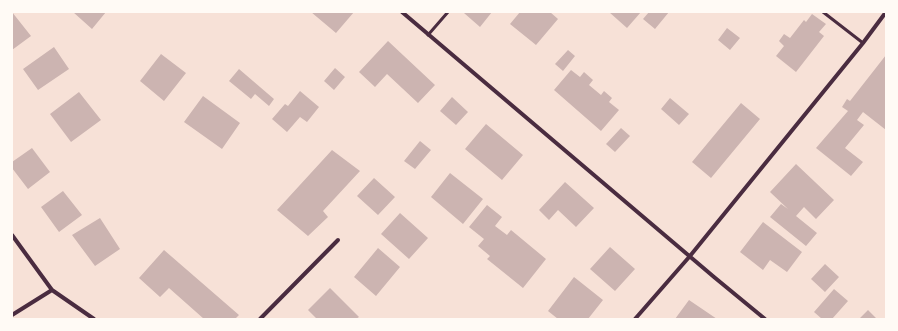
<!DOCTYPE html>
<style>
body{margin:0}
#map{position:relative;width:898px;height:331px;overflow:hidden;background:#f7e1d7;font-family:Literata,serif}
canvas{display:block}
.frame{position:absolute;inset:0;border:13px solid #fffaf5;pointer-events:none}
</style>
<div id="map">
<canvas width="898" height="331"></canvas>
<div class="frame"></div>
</div>
<script>
const g = document.querySelector('canvas').getContext('2d');
g.lineJoin = 'round';
function fill(path, color) { g.fillStyle = color; g.fill(path, 'evenodd'); }
const poly = rows => new Path2D(rows.map(r => 'M' + r).join(''));
function stroke(path, color, width, dash) { g.strokeStyle = color; g.lineWidth = width; g.lineCap = dash ? 'butt' : 'round'; g.setLineDash(dash || []); g.stroke(path); }
fill(poly([
 [12,12,31,36,12,50],
 [73,12,106,12,92,29],
 [311,12,354,12,336,33],
 [465,12,492,12,480,27,464,13],
 [520,12,550,12,558,19,536,45,510,24],
 [609,12,641,12,627,28],
 [649,12,669,12,655,29,643,19],
 [812,14,826,24,819,32,824,36,796,72,776,56,784,46,779,41,784,34,790,38,804,20,806,22],
 [727,28,740,38,730,50,718,40],
 [388,41,435,85,418,103,387,74,375,87,359,72],
 [54,47,69,69,38,90,23,69],
 [568,50,575,56,563,71,555,64],
 [161,54,186,73,164,101,140,81],
 [886,55,886,130,863,112,857,120,864,125,845,148,863,162,851,176,816,148,848,111,842,107,847,99,850,101],
 [335,68,345,77,334,90,324,81],
 [239,69,274,99,269,106,255,94,251,99,229,81],
 [571,70,580,77,584,72,593,80,589,85,601,95,604,91,612,98,609,102,619,110,601,131,554,90],
 [300,91,319,107,307,122,300,117,287,132,272,119,285,104,288,106],
 [79,92,101,120,71,142,50,114],
 [203,96,240,123,222,149,184,122],
 [452,97,468,112,456,125,440,111],
 [670,98,689,114,679,125,661,109],
 [741,103,760,119,711,178,692,162],
 [486,124,523,155,502,180,465,149],
 [621,128,630,136,615,152,606,144],
 [420,141,431,150,415,169,404,161],
 [32,148,50,172,28,189,12,168,12,162],
 [332,150,360,171,323,211,328,217,308,236,277,210],
 [796,164,834,200,816,219,804,207,796,216,817,233,806,246,770,217,781,204,788,209,770,192],
 [450,173,483,199,463,224,431,197],
 [374,178,395,197,378,215,357,196],
 [565,182,594,208,576,227,558,210,549,220,539,210],
 [63,191,82,215,59,232,41,207],
 [487,205,502,217,495,226,507,235,511,230,546,259,523,288,487,259,490,256,478,246,484,239,469,227],
 [400,213,428,238,409,259,381,234],
 [100,218,120,249,95,266,72,235],
 [763,222,802,252,787,272,770,260,763,270,740,252],
 [610,247,635,269,615,291,590,269],
 [378,248,400,267,376,296,354,277],
 [164,250,239,315,235,319,204,319,169,288,160,297,139,278],
 [825,264,839,277,825,292,811,279],
 [574,277,603,300,588,319,558,319,548,311],
 [330,288,359,317,356,319,317,319,308,310],
 [834,289,848,301,832,319,822,319,814,312],
 [689,300,717,319,675,319],
 [868,310,877,319,859,319]
]), '#ccb4b1');
stroke(poly([
 [823,12,863,43],
 [428,35,448,12]
]), '#4a2c40', 3);
stroke(poly([
 [402,12,714,277,765,319],
 [12,235,52,290,94,319],
 [12,315,52,290],
 [260,319,338,240],
 [635,319,690,256,863,43,886,12]
]), '#4a2c40', 4);
</script>
